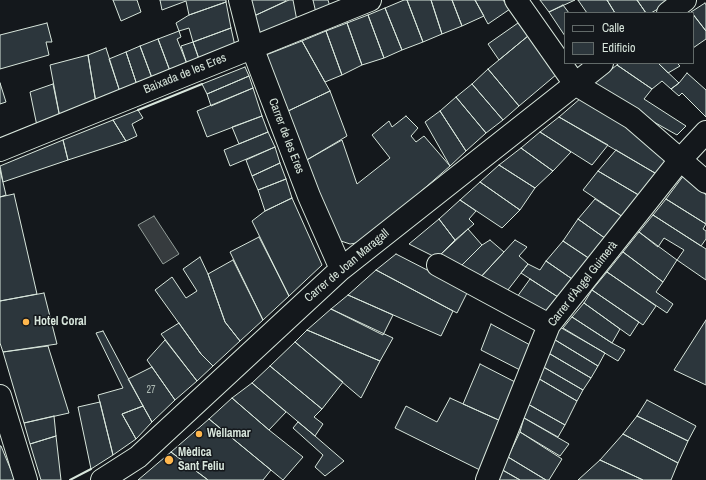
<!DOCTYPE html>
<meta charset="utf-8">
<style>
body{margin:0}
#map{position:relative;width:706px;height:480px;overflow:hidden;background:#14181c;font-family:"Archivo Narrow",sans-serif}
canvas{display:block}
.legend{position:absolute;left:564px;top:12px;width:130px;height:52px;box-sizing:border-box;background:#14181c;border:1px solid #626a69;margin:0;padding:5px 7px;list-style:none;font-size:12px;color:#d8e6dc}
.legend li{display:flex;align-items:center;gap:8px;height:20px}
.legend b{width:20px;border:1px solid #626a69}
</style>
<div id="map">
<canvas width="706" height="480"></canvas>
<ul class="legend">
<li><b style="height:5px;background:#14181c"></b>Calle</li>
<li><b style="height:11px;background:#2c363c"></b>Edificio</li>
</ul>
</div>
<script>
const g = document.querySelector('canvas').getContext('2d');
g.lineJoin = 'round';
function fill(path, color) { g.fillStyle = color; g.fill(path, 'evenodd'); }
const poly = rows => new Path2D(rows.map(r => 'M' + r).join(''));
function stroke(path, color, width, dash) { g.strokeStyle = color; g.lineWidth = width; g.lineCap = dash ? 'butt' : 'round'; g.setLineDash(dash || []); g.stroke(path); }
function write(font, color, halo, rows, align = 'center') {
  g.font = font + ' "Archivo Narrow",sans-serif'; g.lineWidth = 3; g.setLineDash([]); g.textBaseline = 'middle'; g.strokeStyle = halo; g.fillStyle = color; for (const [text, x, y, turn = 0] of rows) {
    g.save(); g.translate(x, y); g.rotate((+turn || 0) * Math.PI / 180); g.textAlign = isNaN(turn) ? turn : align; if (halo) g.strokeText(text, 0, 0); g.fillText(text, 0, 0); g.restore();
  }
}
const water = poly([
 [154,216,179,254,163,264,138,225,154,216]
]);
fill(water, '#363b3e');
stroke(water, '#939e99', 1);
const building = poly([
 [113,0,137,0,141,12,121,21,113,0],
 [160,0,226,0,226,2,189,15,186,1,162,10,160,0],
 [250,0,286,0,286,1,254,16,250,0],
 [289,0,293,0,297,21,257,37,254,16,289,0],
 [313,0,328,0,330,7,316,13,313,0],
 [404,0,407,0,423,42,402,50,385,8,404,0],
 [407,0,431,0,442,34,423,42,407,0],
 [431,0,452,0,462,26,442,34,431,0],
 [452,0,475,0,484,16,462,26,452,0],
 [475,0,503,0,510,9,488,24,475,0],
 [540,0,575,0,549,12,540,0],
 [578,0,607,0,615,13,587,13,578,0],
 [607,0,637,0,646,13,615,13,607,0],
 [637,0,667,0,668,3,651,13,646,13,637,0],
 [226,2,231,28,193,42,189,28,179,31,176,23,189,15,226,2],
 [705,3,706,5,706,31,691,12,705,3],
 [563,5,569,13,565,13,565,36,549,12,563,5],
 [385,8,402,50,384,58,368,15,385,8],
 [693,14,706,31,706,39,693,48,693,14],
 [368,15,384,58,362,65,347,23,368,15],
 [47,23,52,42,46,42,49,55,0,69,0,35,47,23],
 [347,23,362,65,342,75,326,31,347,23],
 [518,23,528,36,499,60,488,44,518,23],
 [231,28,235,46,199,59,193,42,231,28],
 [179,31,181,37,177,39,187,64,170,71,158,39,179,31],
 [326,31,342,75,325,82,302,41,326,31],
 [528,36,557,74,519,106,488,69,528,36],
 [158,39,170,71,152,78,140,46,158,39],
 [302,41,330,91,286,112,266,55,302,41],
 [193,42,199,59,187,64,181,46,193,42],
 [140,46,152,78,137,85,126,52,140,46],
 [106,48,120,92,96,103,88,55,106,48],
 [126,52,137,85,120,92,109,59,126,52],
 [88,55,96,103,60,118,50,65,88,55],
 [619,63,658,63,679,83,671,89,662,81,652,89,617,65,619,63],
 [658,63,677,63,680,66,668,73,658,63],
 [617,65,652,89,644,99,686,126,677,135,590,86,617,65],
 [245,67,249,76,207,94,202,84,245,67],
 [488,69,519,106,503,120,472,84,488,69],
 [687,73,706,90,706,117,682,93,679,96,671,89,679,83,687,73],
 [249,76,253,88,211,106,207,94,249,76],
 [0,83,6,102,0,104,0,83],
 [53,84,60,118,37,126,30,92,53,84],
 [472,84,503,120,486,133,456,97,472,84],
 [253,88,262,116,207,137,197,111,253,88],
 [330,91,347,136,305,161,286,112,330,91],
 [456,97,486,133,466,151,440,111,456,97],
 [581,98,634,129,671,162,660,176,559,117,581,98],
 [138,110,143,118,132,124,137,136,126,141,113,120,138,110],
 [440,111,466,151,450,166,425,122,440,111],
 [262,116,268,132,239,144,232,127,262,116],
 [406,116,418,128,411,136,416,142,424,136,450,166,363,242,350,244,338,240,305,161,342,140,357,184,390,158,372,135,389,121,392,127,406,116],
 [559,117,608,145,592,165,540,132,559,117],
 [113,120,126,141,68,160,63,140,113,120],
 [268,132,275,147,230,166,224,150,268,132],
 [540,132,571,152,553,171,521,148,540,132],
 [63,140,68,160,3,182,0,166,63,140],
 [275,147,280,163,252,176,246,160,275,147],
 [521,148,553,171,535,188,499,165,521,148],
 [616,150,660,176,642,197,598,171,616,150],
 [280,163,286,179,258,190,252,176,280,163],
 [499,165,535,188,520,210,480,182,499,165],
 [0,170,6,195,0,197,0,170],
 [598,171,642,197,626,219,583,190,598,171],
 [684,175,706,195,706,224,666,199,684,175],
 [286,179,292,198,265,211,258,190,286,179],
 [480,182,520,210,502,228,460,200,480,182],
 [14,194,37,294,0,301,0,197,14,194],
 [292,198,322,265,289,296,252,221,265,211,292,198],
 [595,199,626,219,609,241,578,219,595,199],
 [666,199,706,224,703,229,706,231,706,239,701,246,653,215,666,199],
 [460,200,476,211,469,219,474,224,455,240,439,219,460,200],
 [653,215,706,249,706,280,677,260,684,250,664,238,658,247,639,232,653,215],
 [439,219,455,240,437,258,409,244,439,219],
 [578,219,609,241,593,261,563,241,578,219],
 [468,229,482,245,459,268,437,258,468,229],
 [639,232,677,260,663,282,623,252,639,232],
 [259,237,289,296,263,320,230,252,259,237],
 [490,240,504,252,478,280,459,268,482,245,490,240],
 [515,240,527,247,519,256,528,264,504,295,478,280,515,240],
 [563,241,593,261,575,281,546,261,563,241],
 [623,252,663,282,656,292,673,304,667,313,607,272,623,252],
 [396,254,468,291,457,313,376,270,396,254],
 [200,257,208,274,225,322,240,341,213,366,201,354,155,290,172,277,186,298,197,291,183,269,200,257],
 [233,260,263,320,240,341,225,322,208,274,233,260],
 [546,261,575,281,561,299,521,273,528,264,540,270,546,261],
 [376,270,453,311,441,336,348,295,376,270],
 [607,272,656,306,643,325,592,290,607,272],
 [530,279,561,299,548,316,517,297,530,279],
 [592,290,639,322,630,336,584,303,592,290],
 [44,293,57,344,3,352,0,343,0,301,44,293],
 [348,295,393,315,383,335,331,309,348,295],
 [584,303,620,329,612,343,572,317,584,303],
 [331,309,393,338,380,361,307,330,331,309],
 [572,317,612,343,625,350,618,361,563,328,572,317],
 [706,320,706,385,674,370,706,320],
 [179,323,201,354,213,366,197,381,161,334,179,323],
 [491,324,532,346,522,371,481,350,491,324],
 [558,326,605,353,598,366,552,338,558,326],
 [307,330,380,361,361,398,295,342,307,330],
 [103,331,143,406,122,414,136,439,113,455,98,395,123,388,96,333,103,331],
 [552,338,598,366,591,378,545,351,552,338],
 [165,340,197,381,175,400,147,360,165,340],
 [295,342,343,382,322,409,270,366,295,342],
 [48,346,69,413,24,423,3,352,48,346],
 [545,351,591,378,583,390,540,365,545,351],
 [480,364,519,384,503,422,463,404,480,364],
 [540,365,583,390,577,401,536,377,540,365],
 [270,366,322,409,314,417,323,424,315,436,252,383,270,366],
 [152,367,175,400,152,422,128,379,152,367],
 [536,377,577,401,565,425,526,403,536,377],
 [252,383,286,412,269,430,232,398,252,383],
 [232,398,269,430,303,457,283,480,209,419,232,398],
 [450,398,503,422,484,472,395,428,406,406,437,422,450,398],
 [647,400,696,426,688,441,637,416,647,400],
 [100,402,113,455,91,469,78,407,100,402],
 [526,403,565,425,558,437,519,415,526,403],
 [143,406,152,422,136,439,122,414,143,406],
 [54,416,56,436,30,444,24,423,54,416],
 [637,416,688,441,678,463,623,434,637,416],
 [524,418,569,444,560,456,520,432,524,418],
 [209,419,271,470,263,480,208,480,171,452,209,419],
 [298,422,315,436,344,461,325,476,315,467,323,455,293,428,298,422],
 [520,432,562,459,549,480,546,480,508,457,520,432],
 [623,434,678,463,671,480,643,480,600,460,623,434],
 [56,436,61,480,41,480,30,444,56,436],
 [0,446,1,446,15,480,0,480,0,446],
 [171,452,208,480,138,480,171,452],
 [504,454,508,457,546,480,520,480,499,468,504,454],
 [600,460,643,480,578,480,600,460],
 [499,468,520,480,495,480,499,468]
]);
fill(building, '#2c363c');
stroke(building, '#d8e6dc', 1);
const street = poly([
 [240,0,252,47,309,196,341,269],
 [516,0,575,84,632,118,706,182],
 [668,13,685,0],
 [0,150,370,0],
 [438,265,549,325],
 [0,396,26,480],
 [102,480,138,457,341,269,602,63],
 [487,480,549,325,680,160,706,132]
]);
stroke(street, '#d8e6dc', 24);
stroke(street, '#14181c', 22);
stroke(poly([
 [138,110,202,84],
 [70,480,91,469]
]), '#d8e6dc', 2);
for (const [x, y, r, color] of [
 [26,322,4,"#ffb74d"],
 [199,434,4,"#ffb74d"],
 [169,460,5,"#ffb74d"]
]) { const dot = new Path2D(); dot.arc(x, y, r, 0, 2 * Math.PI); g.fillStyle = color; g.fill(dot); stroke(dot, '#14181c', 1.5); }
write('10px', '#adbab4', null, [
 ["27",151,390]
]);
write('12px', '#d8e6dc', '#14181c', [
 ["Baixada de les Eres",185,74,-22],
 ["Carrer de les Eres",286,136,69],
 ["Carrer de Joan Maragall",347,266,-40],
 ["Carrer d'Àngel Guimerà",583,284,-52]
]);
write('bold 12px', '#d8e6dc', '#14181c', [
 ["Hotel Coral",34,322],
 ["Wellamar",207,434],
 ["Mèdica",178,453],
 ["Sant Feliu",178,467]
], 'left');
</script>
